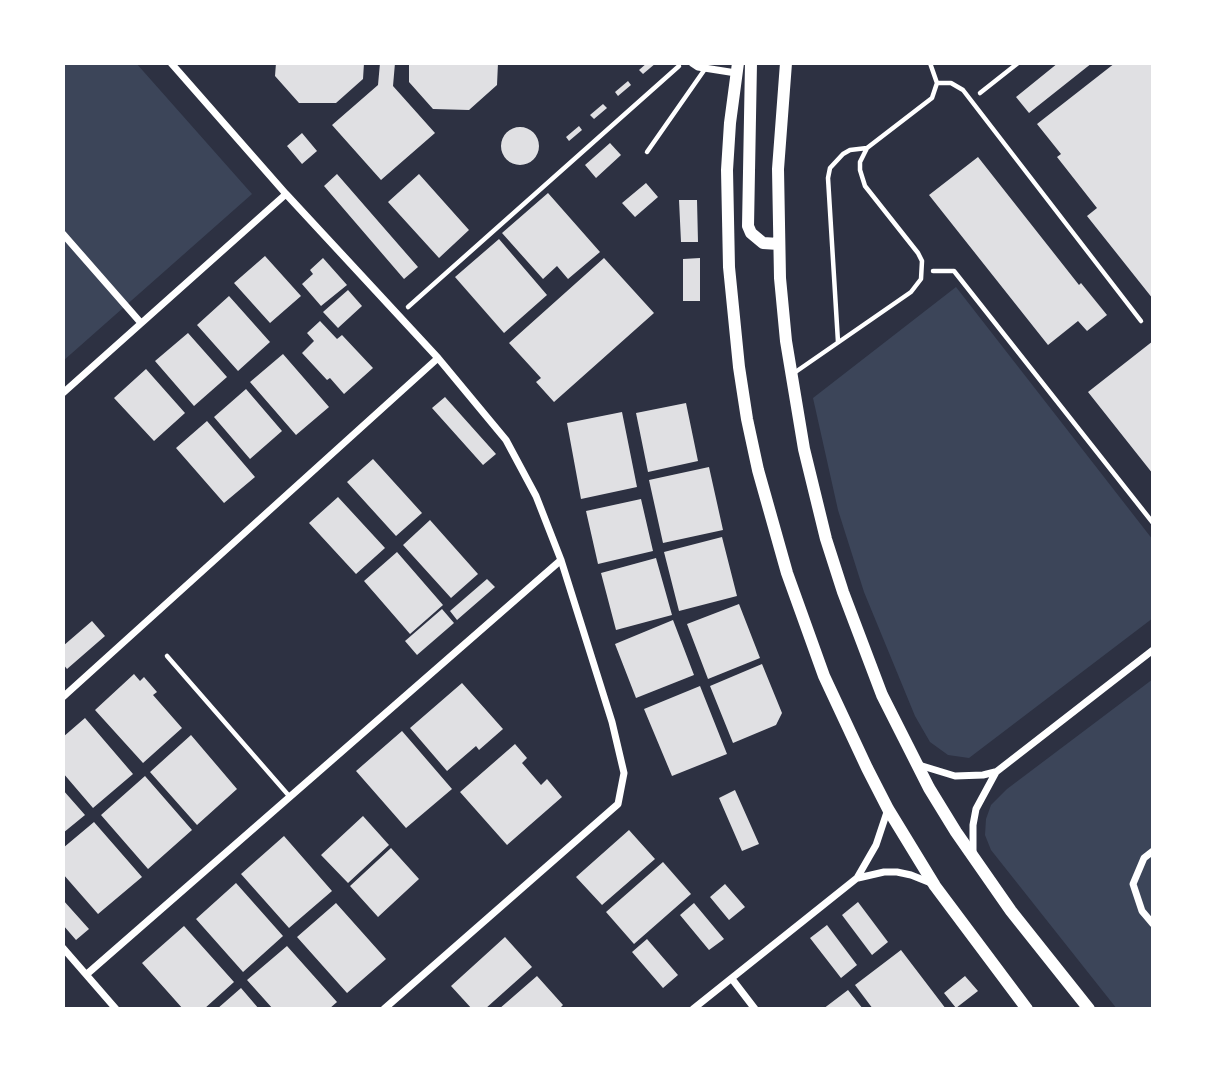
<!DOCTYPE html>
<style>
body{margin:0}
#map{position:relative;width:1216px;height:1072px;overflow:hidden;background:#2d3142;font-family:"Archivo Narrow",sans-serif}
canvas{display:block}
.frame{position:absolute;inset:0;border:65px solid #fff;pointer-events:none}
</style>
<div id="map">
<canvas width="1216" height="1072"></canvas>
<div class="frame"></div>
</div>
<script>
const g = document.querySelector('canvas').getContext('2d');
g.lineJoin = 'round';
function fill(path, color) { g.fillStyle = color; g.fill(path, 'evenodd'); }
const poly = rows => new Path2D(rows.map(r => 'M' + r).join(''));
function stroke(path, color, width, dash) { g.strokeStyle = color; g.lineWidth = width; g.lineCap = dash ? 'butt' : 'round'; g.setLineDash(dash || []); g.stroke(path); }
fill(poly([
 [63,63,136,63,252,194,63,361],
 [956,287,1153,540,1153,618,969,758,948,755,930,742,915,716,864,592,838,510,813,398],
 [1153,679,1153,1009,1117,1009,991,850,985,835,986,819,991,805,1007,789]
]), '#3c4559');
fill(poly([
 [276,63,364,63,363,79,336,103,299,103,275,76],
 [380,63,395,63,393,86,435,133,381,180,332,125,378,85],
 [409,63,498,63,497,85,469,110,433,109,409,82],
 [647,63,656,63,643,74,639,70],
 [1058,63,1092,63,1029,113,1016,97],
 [1115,63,1153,63,1153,299,1087,216,1097,208,1057,157,1061,154,1037,124],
 [628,81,631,85,618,96,615,92],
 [603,104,607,108,594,119,590,115],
 [579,126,582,130,569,141,566,137],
 '501 146a19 19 0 1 1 38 0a19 19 0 1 1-38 0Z',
 [302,133,317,151,302,164,287,146],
 [610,143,621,155,596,178,585,165],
 [978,157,1079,285,1081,283,1107,315,1087,331,1078,321,1048,345,929,195],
 [337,174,418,267,404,279,324,186],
 [419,174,469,230,439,258,388,202],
 [646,183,658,197,635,217,622,203],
 [548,193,600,252,568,279,557,266,543,279,502,233],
 [679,200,697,200,698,242,681,242],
 [499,239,547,295,504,333,455,277],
 [265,256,301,296,270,323,234,283],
 [323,258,347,285,321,306,302,284,313,274,310,270],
 [604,258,654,313,554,402,536,382,541,378,509,343],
 [700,258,700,301,683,301,683,259],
 [348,290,362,306,338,328,323,312],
 [229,296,270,342,238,371,197,325],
 [320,321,337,339,342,335,373,368,344,394,330,378,327,380,302,353,314,341,307,333],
 [188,333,227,377,194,406,155,361],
 [1153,341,1153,474,1088,392],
 [283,354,329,407,296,435,250,382],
 [146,369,185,413,154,441,114,398],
 [246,389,282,431,250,459,214,417],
 [445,397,496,454,483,465,432,408],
 [686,403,698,461,648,472,636,413],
 [622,412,637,487,581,499,567,423],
 [207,421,255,477,224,503,176,448],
 [373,459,422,513,396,536,347,482],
 [709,467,723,530,663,543,649,480],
 [338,497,385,548,356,574,309,523],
 [641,499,653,551,598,564,586,511],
 [430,520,478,574,451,598,403,545],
 [722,537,737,596,679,611,664,552],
 [397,552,443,605,410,634,364,581],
 [656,558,672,615,616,630,601,573],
 [487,579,495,587,457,620,450,611],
 [739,604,760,658,708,679,687,624],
 [442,609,454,623,417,655,405,641],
 [673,620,694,675,636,698,615,644],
 [92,621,105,636,67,669,63,664,63,646],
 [762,664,782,713,776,725,733,743,710,686],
 [134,674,140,681,144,677,157,692,153,695,182,728,143,763,95,710],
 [462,683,503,729,479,750,476,746,447,771,410,728],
 [700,686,727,754,672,776,644,709],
 [85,718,133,774,93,808,63,773,63,737],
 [402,731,452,789,406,828,356,771],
 [191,735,237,789,197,825,150,772],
 [515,744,527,758,522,763,541,785,547,779,562,797,507,845,460,792],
 [145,776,192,830,148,869,101,815],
 [63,790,85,815,63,833],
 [735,790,759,844,742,851,719,798],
 [363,816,389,845,348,883,321,855],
 [94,822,142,877,98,914,63,874,63,848],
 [629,830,655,859,602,905,576,877],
 [284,836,332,891,289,928,241,874],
 [391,848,419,879,378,917,350,886],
 [663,862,691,894,634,944,606,912],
 [236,883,283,936,243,972,196,919],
 [725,884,745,907,729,920,710,897],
 [63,900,89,929,76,940,63,925],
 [858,902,888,942,872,955,842,915],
 [336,903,386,959,347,993,297,937],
 [694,903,724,939,709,950,680,915],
 [827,925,857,965,841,978,810,938],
 [184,926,234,982,204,1009,183,1009,142,963],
 [505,937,532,967,485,1009,472,1009,451,986],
 [647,939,678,975,663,988,632,952],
 [287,946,337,1002,329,1009,273,1009,247,980],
 [901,950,946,1009,873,1009,855,985],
 [537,976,563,1005,559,1009,499,1009],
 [965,976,978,991,956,1008,944,993],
 [241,988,259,1009,217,1009],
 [848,990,863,1009,823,1009]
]), '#e0e0e3');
stroke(poly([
 [980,93,1018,63],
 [933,271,954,271,1153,523],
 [408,307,679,66]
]), '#fff', 4.5);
stroke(poly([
 [937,83,951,83,963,90,1141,321],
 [647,152,705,69],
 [838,342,828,178,830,168,843,154,850,150,867,148],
 [794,373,911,292,921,279,922,261,918,253,865,186,860,170,860,162,867,148,932,98,937,83,930,63],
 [167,656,290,797]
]), '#fff', 4.5);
stroke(poly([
 [171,63,286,194,438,358,506,440,536,496,561,560,612,722,624,773,618,804,384,1009],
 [692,63,698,67,736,73],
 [63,234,141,323],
 [63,393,286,194],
 [63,697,438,358],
 [919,765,955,776,983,775,995,772],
 [1153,851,1144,858,1133,884,1142,911,1153,924],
 [973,854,973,825,976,809,996,772,1153,650],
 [858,878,884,872,897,872,911,875,931,883],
 [63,948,116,1009],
 [87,974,561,560],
 [732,979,755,1009],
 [693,1009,857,878,876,845,888,809]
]), '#fff', 7);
stroke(poly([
 [738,63,730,123,727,170,729,267,739,367,747,419,758,470,787,573,824,676,867,768,888,809,935,886,1027,1009],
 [751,63,748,226,751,233,763,243,779,244],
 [786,63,778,169,780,278,786,341,804,449,826,539,843,592,882,695,929,788,956,832,1011,911,1089,1009]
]), '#fff', 12);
</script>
